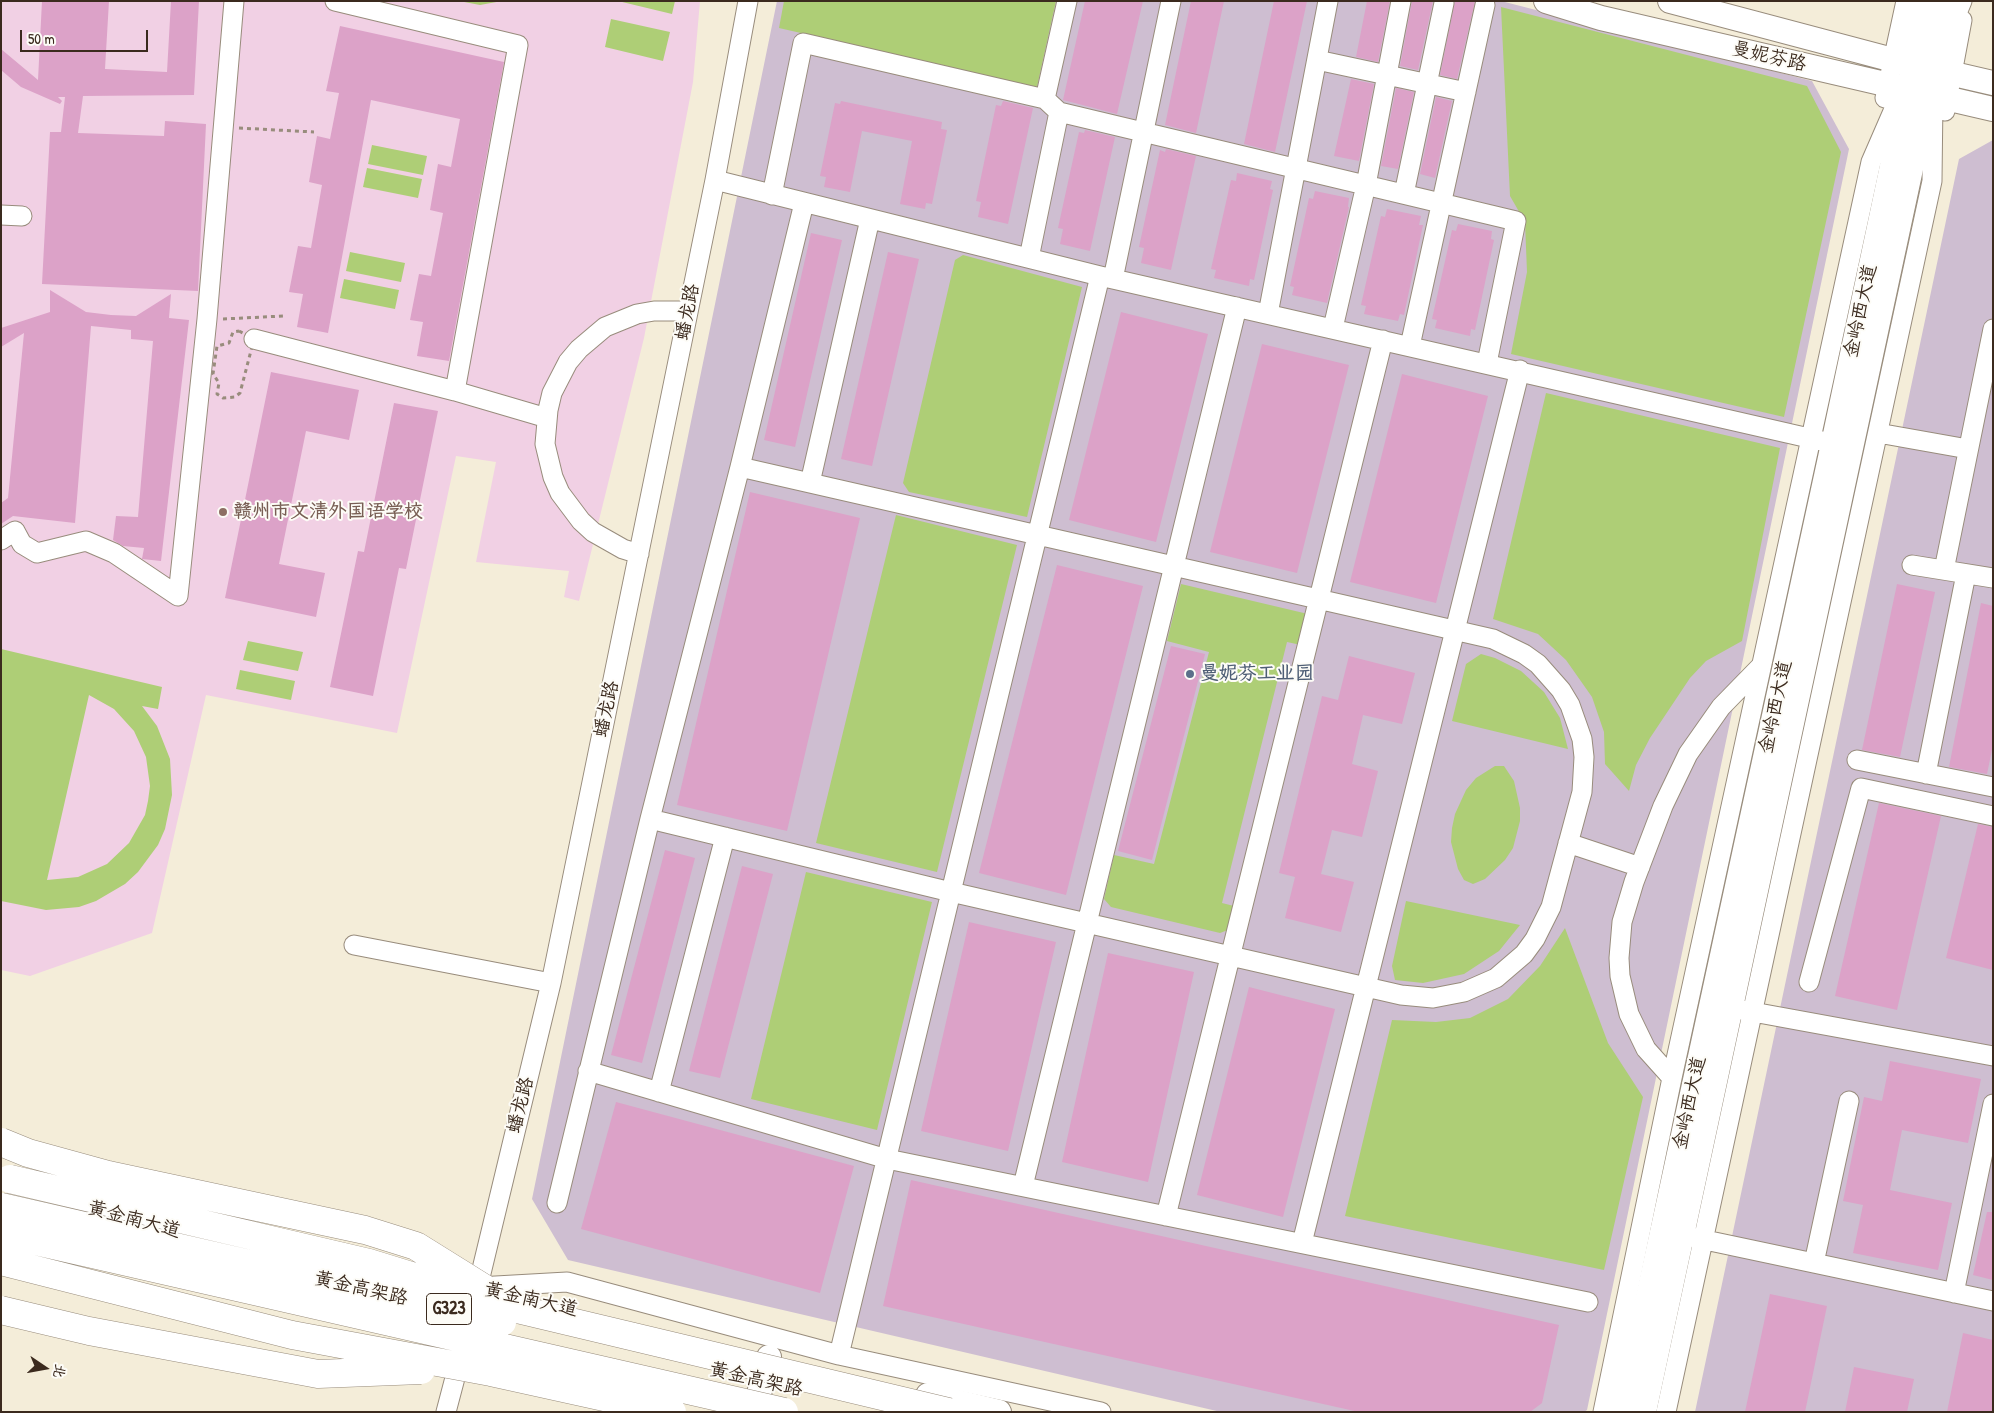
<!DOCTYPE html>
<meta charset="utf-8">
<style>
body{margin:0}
#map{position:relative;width:1994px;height:1413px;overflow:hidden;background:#f4edd9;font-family:"Patrick Hand","LXGW WenKai TC",sans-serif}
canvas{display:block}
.frame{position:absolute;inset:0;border:2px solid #3b2a1e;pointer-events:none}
.north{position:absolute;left:20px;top:1343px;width:50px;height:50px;-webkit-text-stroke:4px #fdfcf7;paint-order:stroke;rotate:102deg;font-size:14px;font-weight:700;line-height:20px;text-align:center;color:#3b2a1e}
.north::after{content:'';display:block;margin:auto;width:18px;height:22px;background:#3b2a1e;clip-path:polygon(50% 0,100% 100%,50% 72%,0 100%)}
.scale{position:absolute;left:20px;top:30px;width:128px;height:22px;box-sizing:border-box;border:2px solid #3b2a1e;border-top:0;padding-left:6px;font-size:15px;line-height:18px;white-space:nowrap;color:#3b2a1e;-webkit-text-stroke:4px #fdfcf7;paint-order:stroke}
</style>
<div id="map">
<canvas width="1994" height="1413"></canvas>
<div class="frame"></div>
<div class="north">北</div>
<div class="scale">50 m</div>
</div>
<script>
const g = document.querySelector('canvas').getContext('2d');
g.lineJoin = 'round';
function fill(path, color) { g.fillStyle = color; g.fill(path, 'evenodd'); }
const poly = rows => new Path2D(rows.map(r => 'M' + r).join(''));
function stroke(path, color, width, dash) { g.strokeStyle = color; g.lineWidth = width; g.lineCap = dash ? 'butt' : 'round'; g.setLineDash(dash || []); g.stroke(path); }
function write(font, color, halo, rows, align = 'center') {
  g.font = font + ' "Patrick Hand","LXGW WenKai TC",sans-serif'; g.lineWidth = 4; g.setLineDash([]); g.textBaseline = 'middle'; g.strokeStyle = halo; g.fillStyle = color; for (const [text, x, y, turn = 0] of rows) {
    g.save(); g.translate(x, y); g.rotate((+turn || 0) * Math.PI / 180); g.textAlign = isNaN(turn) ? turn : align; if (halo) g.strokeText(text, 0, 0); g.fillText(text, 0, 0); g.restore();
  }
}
fill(poly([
 [1,1,700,1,693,82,644,338,579,601,564,597,569,571,476,562,496,462,456,456,397,733,206,695,152,933,30,976,1,970]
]), '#f1d0e4');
fill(poly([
 [777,1,1501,1,1812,81,1849,149,1587,1410,1584,1412,1221,1412,568,1260,532,1199],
 [1993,140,1993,1412,1695,1412,1959,159]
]), '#cebed1');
fill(poly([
 [459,1,502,1,480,5],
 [618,1,675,1,672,14],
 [784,1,1056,1,1037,87,779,28],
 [1501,7,1807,86,1841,152,1784,417,1511,354,1527,272,1525,222,1510,196],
 [611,19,670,32,663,61,605,47],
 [372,145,427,156,423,175,368,164],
 [367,168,422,179,418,198,363,187],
 [350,252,405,263,401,282,346,271],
 [963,255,1082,287,1027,517,909,492,903,483,955,260],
 [344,279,399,290,395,309,340,298],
 [1546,393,1780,448,1742,641,1706,661,1690,678,1650,738,1636,765,1629,791,1605,764,1604,732,1592,697,1566,660,1538,634,1493,619],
 [896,515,1017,545,937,872,816,843],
 [1181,584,1308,614,1301,645,1287,642,1222,903,1234,906,1228,930,1220,933,1111,907,1104,899,1114,855,1154,864,1209,652,1167,641],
 [248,641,303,652,298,671,243,660],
 [1,649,162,687,158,709,142,706,157,726,170,759,172,795,165,829,158,845,138,872,125,884,96,901,79,907,46,910,1,901],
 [89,695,114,709,134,731,146,757,150,786,148,801,145,815,129,843,107,864,78,877,47,880],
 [1481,654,1495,658,1521,671,1544,692,1560,718,1568,749,1452,721,1466,664],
 [240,670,295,681,291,700,236,689],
 [1495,766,1504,766,1514,781,1520,808,1520,821,1513,848,1505,860,1485,879,1473,884,1464,880,1458,869,1451,842,1452,828,1455,814,1466,790,1476,778],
 [806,872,932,902,877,1130,751,1099],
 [1406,901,1520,925,1499,951,1464,974,1423,983,1395,980,1392,966],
 [1565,928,1608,1043,1643,1097,1604,1270,1345,1216,1392,1020,1436,1022,1470,1018,1508,999,1540,966]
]), '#aece76');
fill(poly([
 [42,1,109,1,105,69,167,72,171,1,199,1,194,95,83,96,78,133,164,136,165,121,206,124,198,291,42,284,50,132,61,132,65,97,58,97,62,101,60,104,21,87,1,70,1,49,38,80],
 [1085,1,1143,1,1117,114,1063,100],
 [1191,1,1224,1,1196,133,1165,125],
 [1274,1,1307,1,1275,152,1244,144],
 [1367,1,1390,1,1378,62,1356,57],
 [1412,1,1433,1,1418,70,1400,66],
 [1455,1,1475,1,1457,79,1440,75],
 [340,26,504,62,449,361,417,356,423,322,410,320,419,274,431,276,443,213,430,210,438,164,451,167,460,119,371,100,328,333,297,327,303,294,289,292,298,246,311,248,322,185,309,182,317,136,330,139,339,93,326,91],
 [1351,79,1374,84,1359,161,1334,156],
 [1396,88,1414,92,1398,169,1381,166],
 [1436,97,1452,101,1435,178,1420,174],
 [841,101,942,122,941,129,947,130,932,204,926,203,925,209,900,204,912,141,862,131,850,192,824,187,826,177,820,176,835,103,840,104],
 [1003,101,1033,108,1008,224,978,217,981,202,976,201,996,105,1001,106],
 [1085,130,1115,137,1090,251,1060,244,1063,229,1058,228,1079,132,1084,133],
 [1166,149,1196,156,1171,270,1141,263,1144,248,1139,247,1160,150,1165,152],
 [1237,173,1272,181,1270,189,1273,190,1254,280,1250,279,1249,286,1214,278,1216,270,1211,269,1231,180,1236,181],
 [1315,191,1349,198,1348,207,1349,207,1327,303,1292,295,1294,287,1290,286,1309,198,1313,199],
 [1387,209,1421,216,1419,225,1423,225,1404,315,1400,314,1398,321,1364,314,1366,306,1361,305,1381,216,1385,217],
 [1458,224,1492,231,1491,239,1494,240,1475,330,1471,329,1470,336,1435,328,1437,320,1432,319,1452,230,1456,231],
 [811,233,842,240,795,447,764,440],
 [888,252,919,259,872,466,841,459],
 [50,290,86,312,111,315,136,316,171,294,169,318,189,320,161,561,142,559,144,548,123,546,113,540,116,516,138,517,153,341,131,339,131,330,91,326,75,523,13,516,1,524,1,503,8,498,24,333,1,347,1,328,50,312],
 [1121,312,1208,334,1156,542,1069,520],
 [1262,344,1349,365,1297,573,1210,552],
 [271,372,359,390,349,440,306,431,279,564,325,573,316,617,225,598],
 [1402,374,1488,396,1436,603,1350,582],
 [394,403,438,411,406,569,399,568,373,696,330,687,358,551,364,552],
 [750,492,860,518,787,831,677,805],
 [1057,565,1143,586,1066,895,979,873],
 [1897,584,1935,592,1900,757,1862,750],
 [1981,603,1993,606,1993,745,1987,774,1949,767],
 [1171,646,1205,654,1152,860,1118,851],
 [1349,656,1415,673,1402,724,1363,715,1352,764,1378,771,1362,837,1332,830,1321,874,1354,882,1341,932,1285,918,1295,877,1279,873,1322,696,1338,700],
 [1879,803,1941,816,1897,1010,1835,996],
 [1978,824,1993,827,1993,970,1946,958],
 [665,850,695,858,642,1063,611,1055],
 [742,866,773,874,720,1078,689,1071],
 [969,922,1056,942,1008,1151,921,1131],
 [1108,953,1194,972,1148,1182,1062,1162],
 [1249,987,1335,1009,1283,1217,1197,1195],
 [1890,1061,1981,1079,1968,1143,1902,1130,1890,1190,1952,1203,1938,1270,1853,1253,1863,1205,1843,1201,1864,1097,1882,1101],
 [616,1102,854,1166,820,1293,581,1229],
 [911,1180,1559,1325,1542,1403,1530,1412,1359,1412,883,1306],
 [1987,1212,1993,1212,1993,1280,1973,1275],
 [1770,1294,1827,1306,1805,1412,1745,1412],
 [1963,1333,1993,1340,1993,1412,1947,1412],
 [1854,1367,1914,1379,1907,1412,1845,1412]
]), '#dca2c8');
const minor = poly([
 [335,1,518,45,455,391],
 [1947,37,1962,1],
 [1317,60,1466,92],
 [1885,98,1906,1],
 [1045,99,1067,1],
 [1945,111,1962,20],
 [715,180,1100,276,1822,441],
 [1404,194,1444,3],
 [772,195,803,43,1045,99,1059,112,1516,221,1487,363],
 [1,215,22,216],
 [1029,258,1059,112],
 [1113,279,1171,1],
 [1268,314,1328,1],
 [1333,328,1366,185,1401,1],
 [254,339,455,391,547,418],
 [1410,346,1485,5],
 [1878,433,1968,449],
 [810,483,870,219],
 [1,540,15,531,22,544,37,553,86,541,114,553,178,596,207,319,234,1],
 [639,554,623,549,593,532,581,521,560,493,553,477,545,444,548,410,552,393,568,362,579,349,605,327,637,314,654,311,688,311],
 [1912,565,1993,578],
 [1944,570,1993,329],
 [1857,760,1993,787],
 [1926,774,1966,574],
 [650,819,951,892,1401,995,1433,998,1464,992,1496,978,1524,954,1535,939,1551,907,1582,792,1584,757,1582,739,1570,705,1561,690,1538,664,1524,654,1493,639,740,467],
 [1568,843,1640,867],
 [354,945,551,983],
 [1809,982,1861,788,1993,816],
 [1742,1010,1993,1056],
 [588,1071,887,1159,1588,1302],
 [1672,1078,1646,1049,1629,1014,1620,976,1619,958,1622,922,1634,882,1663,806,1688,754,1721,707,1761,666],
 [659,1092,725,837],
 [1023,1186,1237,307],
 [557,1203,650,819,740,467,804,203],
 [1166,1216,1383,340],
 [1691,1237,1993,1301],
 [1302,1243,1520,370],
 [1814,1263,1849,1101],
 [478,1287,567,1282,839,1355,1101,1412],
 [1954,1293,1993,1104],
 [476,1294,551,983,715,180,748,1],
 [839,1355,1100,276],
 [446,1412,461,1355],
 [1603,1412,1672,1078,1871,162,1901,93],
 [1666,1412,1932,181,1933,99]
]);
const major = poly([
 [1546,1,1601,18,1993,109],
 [1670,1,1893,60,1993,83],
 [203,1237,275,1256,331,1267],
 [928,1395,999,1412],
 [754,1412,769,1357],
 [1623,1412,1833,444,1927,1],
 [1644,1412,1947,1]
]);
stroke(minor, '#988c7c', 21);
stroke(major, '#988c7c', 26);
stroke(poly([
 [239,128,314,132],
 [223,319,283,316],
 [239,331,254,339,240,393,235,397,223,398,217,394,219,383,213,374,217,346,229,343,233,332,239,331]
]), '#988c7c', 3, [4, 4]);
stroke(minor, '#fff', 19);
stroke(major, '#fff', 24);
const highwayBridge = poly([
 [1,1142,28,1153,108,1175,365,1230,416,1246,485,1289],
 [10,1179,369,1263,521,1310,949,1412],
 [1,1207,502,1322],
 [1,1233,784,1412],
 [1,1261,292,1335,491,1372,672,1412],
 [1,1310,89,1331,318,1374,421,1370]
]);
stroke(highwayBridge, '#988c7c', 29, []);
stroke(highwayBridge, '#fff', 28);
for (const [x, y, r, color] of [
 [223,512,5,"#8d6e63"],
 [1190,674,5,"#5c6f8a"]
]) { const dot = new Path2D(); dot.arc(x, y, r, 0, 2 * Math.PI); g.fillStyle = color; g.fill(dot); stroke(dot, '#fdfcf7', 2); }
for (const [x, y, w] of [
 [449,1309,45]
]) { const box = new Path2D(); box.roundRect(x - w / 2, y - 15.5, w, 31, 4); g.fillStyle = '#fdfcf7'; g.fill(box); stroke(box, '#3b2a1e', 1); }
write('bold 18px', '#3b2a1e', null, [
 ["G323",449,1309]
]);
write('19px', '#3b2a1e', '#fdfcf7', [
 ["曼妮芬路",1769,57,13],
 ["金岭西大道",1861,311,-78],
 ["蟠龙路",688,312,-79],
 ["金岭西大道",1776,707,-78],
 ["蟠龙路",607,709,-78],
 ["金岭西大道",1690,1103,-78],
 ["蟠龙路",521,1105,-76],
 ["黄金南大道",134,1220,15],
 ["黄金高架路",361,1289,13],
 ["黄金南大道",531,1300,13],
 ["黄金高架路",756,1380,13]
]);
write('bold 19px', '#785e54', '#fdfcf7', [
 ["赣州市文清外国语学校",233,512]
], 'left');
write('bold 19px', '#4e5e75', '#fdfcf7', [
 ["曼妮芬工业园",1200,674]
], 'left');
</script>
